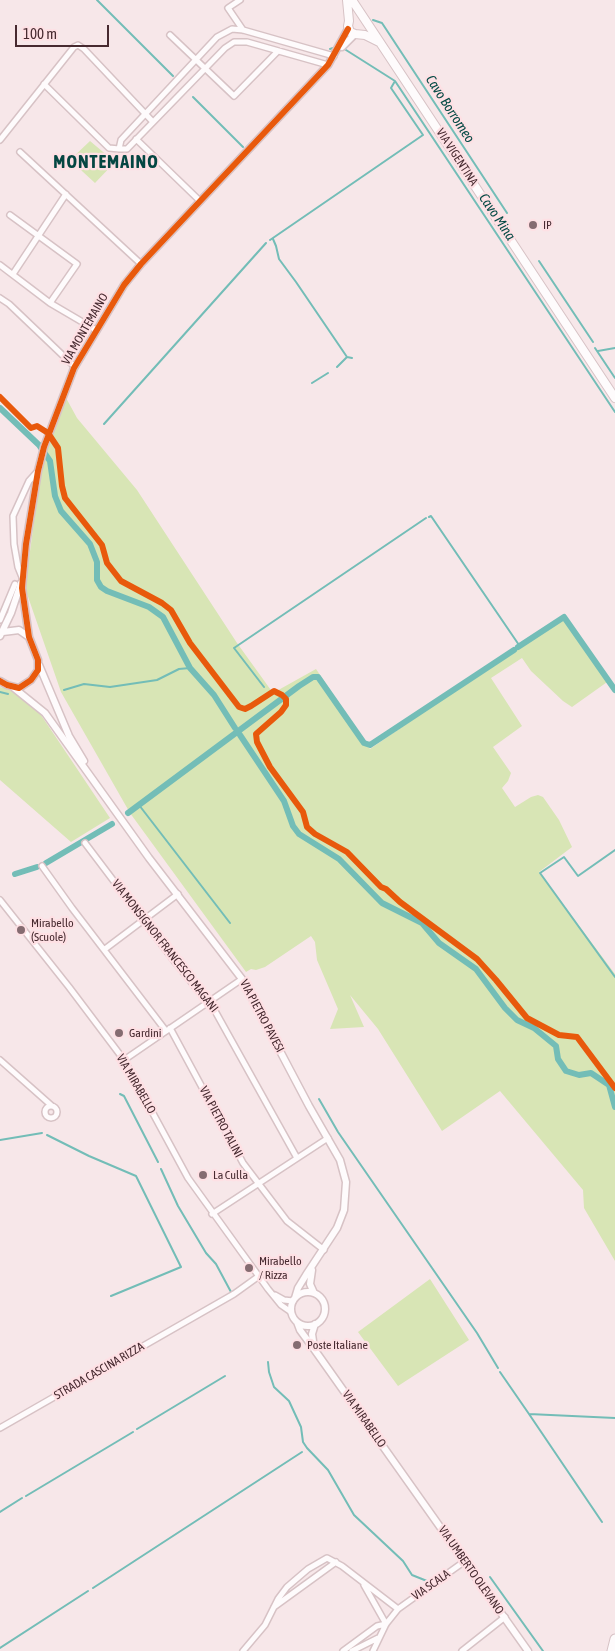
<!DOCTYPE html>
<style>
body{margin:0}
#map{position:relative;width:615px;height:1651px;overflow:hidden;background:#f7e7e9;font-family:"Asap Condensed",sans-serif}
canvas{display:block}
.scale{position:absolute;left:15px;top:25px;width:94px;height:22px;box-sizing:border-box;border:2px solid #472a30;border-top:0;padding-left:6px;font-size:15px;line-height:18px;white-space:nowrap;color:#472a30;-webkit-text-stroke:4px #fee0e4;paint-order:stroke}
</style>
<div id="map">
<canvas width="615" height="1651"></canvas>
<div class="scale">100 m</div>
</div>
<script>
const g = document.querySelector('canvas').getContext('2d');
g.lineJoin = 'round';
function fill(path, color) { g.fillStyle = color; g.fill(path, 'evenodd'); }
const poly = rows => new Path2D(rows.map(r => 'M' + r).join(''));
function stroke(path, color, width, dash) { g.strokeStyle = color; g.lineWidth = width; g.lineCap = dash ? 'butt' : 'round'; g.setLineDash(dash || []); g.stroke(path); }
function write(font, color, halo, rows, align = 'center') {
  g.font = font + ' "Asap Condensed",sans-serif'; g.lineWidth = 4.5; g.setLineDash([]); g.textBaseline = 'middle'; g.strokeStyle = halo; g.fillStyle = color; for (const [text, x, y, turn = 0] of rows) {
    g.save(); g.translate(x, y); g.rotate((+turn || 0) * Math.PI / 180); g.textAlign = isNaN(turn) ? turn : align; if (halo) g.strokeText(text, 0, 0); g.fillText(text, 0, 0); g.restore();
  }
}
fill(poly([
 [90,141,115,162,95,183,70,160],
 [65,396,77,418,137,490,237,643,273,693,316,669,370,749,565,615,610,680,572,707,563,701,531,671,522,658,491,678,522,726,493,747,511,773,508,781,502,788,515,807,531,797,538,795,543,797,559,820,572,847,539,872,615,974,615,1261,584,1208,583,1190,500,1091,442,1131,378,1029,350,995,364,1027,330,1029,338,1009,317,960,315,942,311,936,265,967,256,970,251,969,246,972,130,813,61,692,25,588,41,470,51,432],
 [0,687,10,690,37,709,110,818,71,842,0,780],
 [430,1279,469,1340,398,1386,358,1332]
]), '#d8e5b5');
stroke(poly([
 [97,0,173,76],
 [373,20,382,23,507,213],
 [330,49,333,48],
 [346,50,395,81,615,412],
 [193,97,243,147],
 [273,239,276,246,279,259,296,282,347,357,337,367],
 [270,240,423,135,391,88,395,81],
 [539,261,593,342],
 [595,348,615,378],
 [598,351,615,348],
 [347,357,352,358],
 [312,383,328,373],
 [104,424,266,243],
 [429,517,431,516,519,645],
 [264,687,234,648,426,518],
 [64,690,84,684,110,687,157,680,179,669,190,668],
 [0,692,8,694],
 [139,805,230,923],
 [615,850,578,876,564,857,540,873,615,977],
 [120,1094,124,1096,158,1162],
 [319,1099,338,1132,477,1333,498,1368],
 [47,1135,89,1156,136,1176,181,1267,111,1296],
 [0,1140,42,1133],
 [161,1169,178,1206,206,1253,216,1264,231,1292],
 [268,1362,269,1372,274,1387,289,1401,301,1427,303,1442,307,1448,328,1470,354,1515,403,1561,412,1575,427,1581],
 [500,1372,529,1414,615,1418],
 [529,1414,602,1522],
 [137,1429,225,1376],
 [26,1496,133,1432],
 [0,1512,22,1498],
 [490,1577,543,1651],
 [93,1588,302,1452],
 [0,1648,88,1591]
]), '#73bdb7', 2);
stroke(poly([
 [0,408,39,445,50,461,55,496,61,511,90,544,97,562,97,580,101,587,107,591,149,607,163,617,190,668,214,695,235,728],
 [518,647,564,617,615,690],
 [240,735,284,801,293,826,299,834,339,859,382,903,422,923,439,943,476,969,505,1008,517,1020,534,1028,556,1046,558,1059,566,1071,579,1075,591,1073,609,1085,615,1107],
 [128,813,299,686,313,677,318,677,364,743,370,745,514,650],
 [46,863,112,824],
 [15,874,37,867]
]), '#73bdb7', 6);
const minor = poly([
 [240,0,228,8,243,30],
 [170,35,234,96,278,51],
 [44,84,109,148,119,149,127,149,225,48,234,42,247,42,328,65],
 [136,139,200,201],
 [0,140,74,47,78,45,84,49,153,122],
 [119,149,121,140,217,37,232,29,243,30,334,56],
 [20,152,141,264],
 [10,215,77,264,50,303],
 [0,265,50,303,96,330],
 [13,274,66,194],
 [0,298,9,304,75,367],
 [22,577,18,567,14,544,13,516,29,481,38,471],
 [0,620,15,584],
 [85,843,175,962,205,999,210,1002,297,1158],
 [42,866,72,908,166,1031],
 [0,900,69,987,124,1060,188,1178,268,1289,281,1305,291,1312],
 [105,949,178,894],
 [170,1028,243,1163,287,1221,324,1250],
 [0,1060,52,1106],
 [124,1060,242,979],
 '45 1112a6 6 0 1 1 12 0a6 6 0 1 1-12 0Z',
 [212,1214,328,1138],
 [275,1295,284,1300,293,1301],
 [0,1428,234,1294,259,1276],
 [364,1585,386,1624],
 [274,1607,336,1562],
 [243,1651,265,1625,278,1599,287,1587,308,1569,327,1558,342,1566,398,1609],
 [343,1651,377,1626,386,1624],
 [352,1651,378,1638],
 [373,1651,386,1624,398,1609,465,1561],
 [462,1651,505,1617]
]);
const tertiary = poly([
 [342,47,355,34],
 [3,632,19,630,29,637],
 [0,636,11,613,21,583],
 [39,665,69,736,84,761],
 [0,681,7,685,19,688,31,680,38,670,38,660,29,637,22,588,26,544,38,471,44,447,74,368,124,285,141,264,328,65,348,29],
 [14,688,45,713,149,858,242,979,309,1106,340,1160,346,1182,344,1210,337,1228,306,1275,298,1288,295,1298],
 [312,1270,310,1284,314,1293],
 '291 1309a17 17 0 1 1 34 0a17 17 0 1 1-34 0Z',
 [297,1322,300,1330,314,1349,528,1651],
 [314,1348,312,1334,315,1324]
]);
const primary = poly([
 [347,0,349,21,348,26,350,32,355,34,365,35,379,42],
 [352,0,615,398]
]);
const trunk = poly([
 [612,1651,615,1639]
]);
stroke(minor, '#d7c2c5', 8);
stroke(tertiary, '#d7c2c5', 9);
stroke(primary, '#d7c2c5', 10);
stroke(trunk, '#d7c2c5', 11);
stroke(minor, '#fefbfc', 5);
stroke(tertiary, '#fefbfc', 6);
stroke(primary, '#fefbfc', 8);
stroke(trunk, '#fefbfc', 9);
stroke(poly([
 [0,397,31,428,37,426,48,433,58,448,62,486,65,498,102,545,107,563,121,581,162,603,171,610,190,643,239,707,245,709,251,706,274,691,282,695,286,699,286,705,281,712,256,734,257,742,270,767,303,812,307,827,315,834,347,852,381,887,386,889,400,902,477,959,496,980,527,1018,559,1035,577,1037,615,1088],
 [0,681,7,685,19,688,31,680,38,670,38,660,29,637,22,588,26,544,38,471,44,447,74,368,124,285,141,264,328,65,348,29]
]), '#e8590c', 6);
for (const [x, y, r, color] of [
 [533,225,5,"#856c71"],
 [21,930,5,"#856c71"],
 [119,1033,5,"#856c71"],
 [203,1175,5,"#856c71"],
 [249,1268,5,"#856c71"],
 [297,1345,5,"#856c71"]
]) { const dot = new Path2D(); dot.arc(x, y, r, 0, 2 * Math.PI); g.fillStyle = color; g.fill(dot); stroke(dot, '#fee0e4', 2); }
write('12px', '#472a30', '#fee0e4', [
 ["VIA VIGENTINA",457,157,57],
 ["VIA MONTEMAINO",85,329,-60],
 ["VIA MONSIGNOR FRANCESCO MAGANI",165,946,52],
 ["VIA PIETRO PAVESI",262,1016,62],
 ["VIA MIRABELLO",136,1084,60],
 ["VIA PIETRO TALINI",221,1122,62],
 ["STRADA CASCINA RIZZA",99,1371,-30],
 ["VIA MIRABELLO",364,1419,55],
 ["VIA UMBERTO OLEVANO",471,1570,55],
 ["VIA SCALA",431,1585,-35]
]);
write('12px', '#472a30', '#fee0e4', [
 ["IP",543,225],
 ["Mirabello",31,923],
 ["(Scuole)",31,937],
 ["Gardini",129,1033],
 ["La Culla",213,1175],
 ["Mirabello",259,1261],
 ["/ Rizza",259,1275],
 ["Poste Italiane",307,1345]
], 'left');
write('italic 14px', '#054a45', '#fee0e4', [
 ["Cavo Borromeo",450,109,57],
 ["Cavo Mina",497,217,56]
]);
g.letterSpacing = '1px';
write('bold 18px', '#054642', '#fee0e4', [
 ["MONTEMAINO",106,162]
]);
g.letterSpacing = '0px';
</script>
